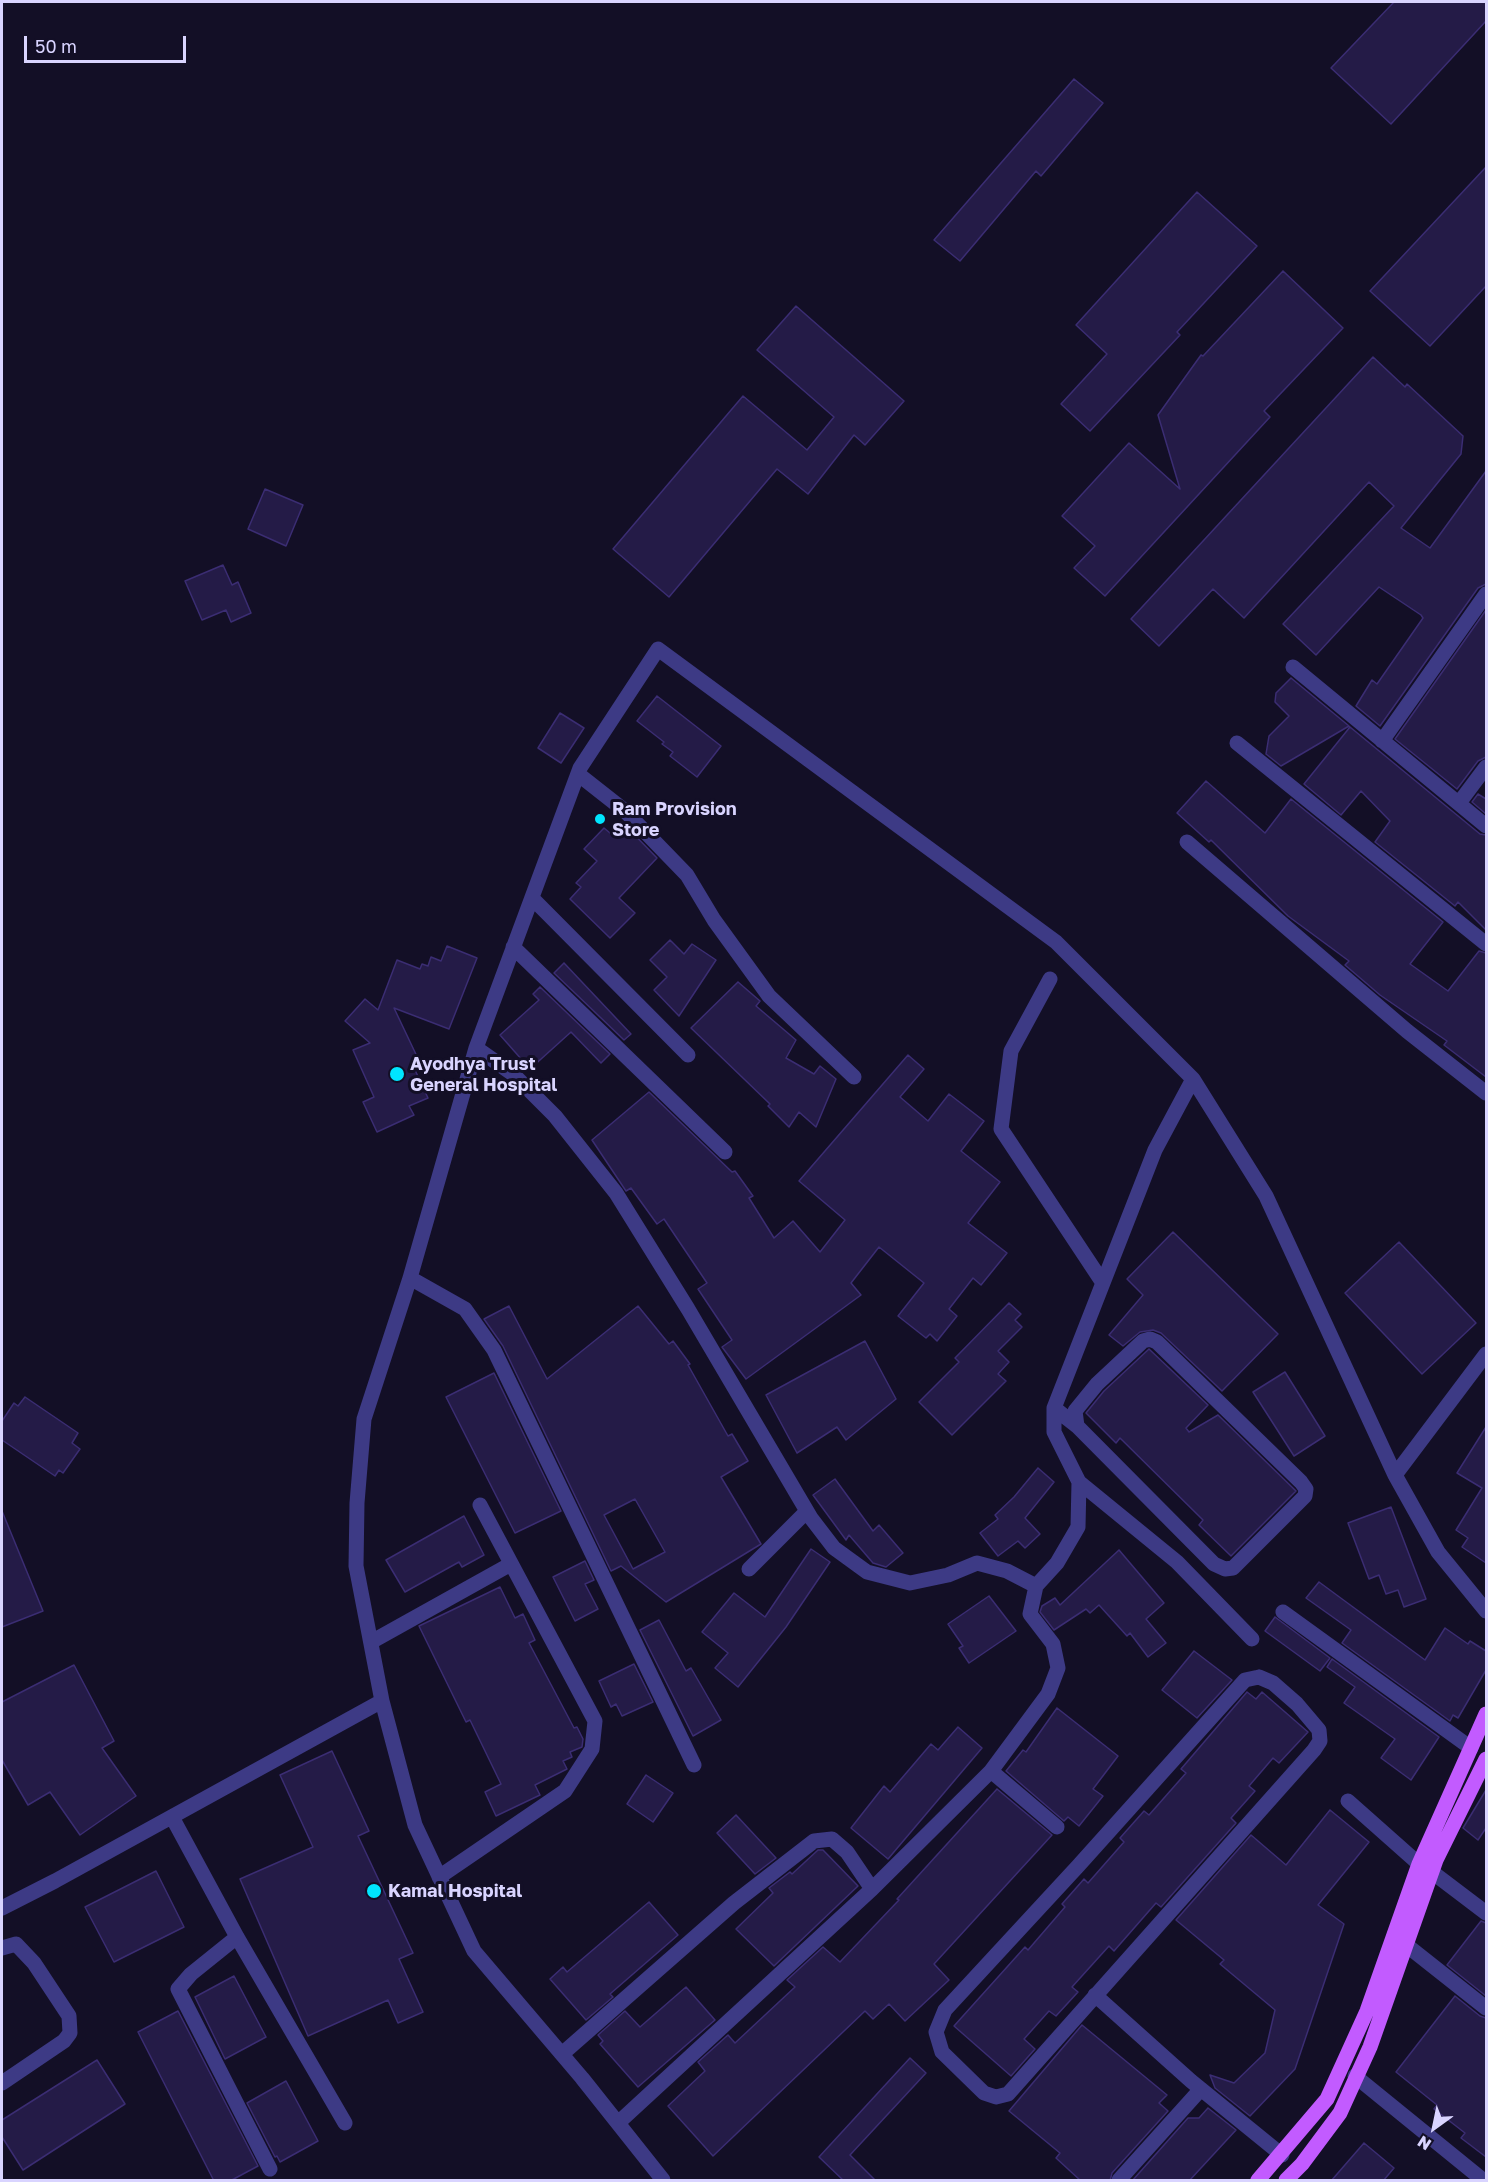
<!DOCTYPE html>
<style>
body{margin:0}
#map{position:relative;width:1488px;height:2182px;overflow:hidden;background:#130f26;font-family:"Golos Text",sans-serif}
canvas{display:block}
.frame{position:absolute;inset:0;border:3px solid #d9d4ff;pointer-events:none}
.north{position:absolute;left:1404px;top:2098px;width:60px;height:60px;-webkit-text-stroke:4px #130f26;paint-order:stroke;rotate:213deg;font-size:16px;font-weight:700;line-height:24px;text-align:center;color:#d9d4ff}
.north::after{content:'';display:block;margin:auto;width:21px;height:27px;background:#d9d4ff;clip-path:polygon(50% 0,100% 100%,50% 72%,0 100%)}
.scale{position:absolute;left:24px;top:36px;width:162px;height:27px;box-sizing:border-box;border:3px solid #d9d4ff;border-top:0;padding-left:8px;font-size:18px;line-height:21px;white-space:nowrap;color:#d9d4ff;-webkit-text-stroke:4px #130f26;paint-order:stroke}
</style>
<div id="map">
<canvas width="1488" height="2182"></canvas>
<div class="frame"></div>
<div class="north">N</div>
<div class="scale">50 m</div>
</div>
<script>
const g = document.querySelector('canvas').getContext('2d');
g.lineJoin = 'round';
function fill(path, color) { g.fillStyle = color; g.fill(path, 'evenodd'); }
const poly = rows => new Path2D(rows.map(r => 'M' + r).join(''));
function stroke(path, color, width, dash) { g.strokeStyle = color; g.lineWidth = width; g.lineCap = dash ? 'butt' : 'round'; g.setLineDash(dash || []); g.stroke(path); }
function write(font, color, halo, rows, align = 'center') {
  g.font = font + ' "Golos Text",sans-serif'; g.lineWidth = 6; g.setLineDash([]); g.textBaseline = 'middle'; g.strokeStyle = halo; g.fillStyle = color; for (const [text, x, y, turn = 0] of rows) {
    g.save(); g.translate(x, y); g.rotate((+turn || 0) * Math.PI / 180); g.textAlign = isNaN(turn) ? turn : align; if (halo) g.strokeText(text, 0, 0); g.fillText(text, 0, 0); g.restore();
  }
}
const building = poly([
 [1394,2,1486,2,1486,21,1391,124,1331,68,1394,2],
 [1074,79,1103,103,1041,176,1036,171,960,261,934,240,1074,79],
 [1486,167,1486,286,1430,346,1370,291,1486,167],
 [1197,192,1257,246,1177,332,1180,335,1090,431,1061,404,1107,354,1076,325,1197,192],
 [1283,271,1343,328,1264,411,1270,417,1105,596,1074,568,1095,546,1062,516,1129,443,1180,489,1158,415,1201,355,1203,356,1283,271],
 [796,306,904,401,865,445,854,435,808,494,777,469,669,597,613,549,743,396,807,450,834,417,757,350,796,306],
 [1373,357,1405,387,1407,384,1463,436,1461,454,1401,528,1430,548,1486,471,1486,584,1478,588,1380,726,1356,706,1372,680,1377,684,1423,618,1421,615,1379,587,1316,655,1283,624,1394,506,1369,482,1244,618,1213,589,1159,646,1131,619,1373,357],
 [265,489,303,505,286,546,248,529,265,489],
 [223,565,232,585,238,582,251,613,231,622,226,610,202,620,185,581,223,565],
 [1486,610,1486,757,1478,761,1457,789,1395,739,1486,610],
 [1291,678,1349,726,1281,766,1266,754,1269,736,1289,716,1275,702,1276,693,1291,678],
 [657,696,721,746,697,777,670,756,673,752,662,744,664,742,637,721,657,696],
 [560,713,584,728,561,763,538,748,560,713],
 [1350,727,1480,834,1486,835,1486,930,1458,902,1455,906,1375,842,1390,821,1361,791,1341,815,1304,784,1350,727],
 [1206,781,1265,833,1291,799,1443,922,1410,964,1448,991,1479,951,1486,953,1486,1077,1444,1045,1447,1041,1380,995,1345,965,1349,961,1288,916,1211,840,1209,842,1177,813,1206,781],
 [1478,794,1486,799,1486,814,1472,802,1478,794],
 [622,822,657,858,619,898,635,913,610,938,570,899,581,887,576,883,597,861,584,849,604,828,610,833,622,822],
 [670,940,684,954,692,944,716,960,679,1016,654,990,667,977,650,960,670,940],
 [447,946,477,958,449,1029,394,1008,422,1067,415,1070,428,1098,409,1106,414,1115,377,1132,363,1102,374,1097,353,1050,370,1043,345,1021,365,999,378,1010,397,960,420,969,422,964,428,966,431,957,441,961,447,946],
 [564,963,631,1034,624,1040,554,973,564,963],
 [738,982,760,1001,756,1006,796,1040,786,1058,814,1074,820,1066,836,1079,816,1127,799,1112,789,1127,768,1106,770,1104,691,1028,738,982],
 [540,987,610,1054,601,1063,571,1032,530,1069,500,1035,539,1000,533,994,540,987],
 [908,1055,924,1069,900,1097,928,1121,949,1094,984,1121,961,1151,1000,1182,968,1223,1007,1253,981,1285,973,1278,949,1309,957,1316,937,1341,930,1334,926,1338,898,1316,924,1283,879,1247,851,1283,861,1295,746,1379,722,1347,732,1340,698,1289,707,1283,664,1219,657,1224,631,1188,626,1191,592,1140,649,1092,732,1172,735,1171,753,1196,749,1198,774,1238,793,1221,820,1252,845,1220,799,1181,908,1055],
 [1173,1232,1278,1334,1222,1391,1161,1333,1153,1330,1140,1332,1123,1346,1109,1335,1143,1295,1127,1279,1173,1232],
 [1399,1242,1476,1323,1422,1374,1345,1293,1399,1242],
 [1009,1303,1021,1314,1015,1320,1022,1327,998,1351,1009,1362,998,1374,1006,1381,952,1435,919,1402,959,1362,955,1358,1009,1303],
 [509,1306,547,1379,638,1306,669,1344,673,1341,690,1364,688,1365,728,1436,732,1434,748,1461,721,1477,761,1544,666,1602,621,1566,611,1571,503,1346,484,1319,509,1306],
 [635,1499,665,1552,633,1569,604,1515,635,1499],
 [865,1341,896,1399,846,1440,837,1427,797,1453,766,1395,865,1341],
 [1149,1349,1208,1405,1186,1428,1189,1432,1218,1415,1296,1491,1231,1556,1199,1525,1203,1520,1120,1438,1116,1443,1086,1413,1104,1391,1149,1349],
 [1285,1372,1325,1436,1294,1456,1253,1392,1285,1372],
 [494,1373,561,1511,515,1533,446,1397,494,1373],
 [25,1397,78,1433,72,1443,80,1449,63,1473,59,1470,55,1476,2,1440,2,1421,14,1403,18,1406,25,1397],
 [1486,1427,1486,1563,1462,1547,1468,1538,1456,1530,1482,1488,1457,1473,1486,1427],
 [1038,1468,1054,1482,1025,1518,1040,1534,1025,1548,1018,1541,998,1556,980,1533,998,1519,995,1515,1014,1497,1038,1468],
 [835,1479,873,1531,879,1525,903,1553,886,1567,873,1563,849,1535,846,1540,813,1495,835,1479],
 [1391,1507,1426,1599,1404,1607,1398,1590,1386,1594,1379,1575,1369,1579,1348,1523,1391,1507],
 [2,1511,43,1611,2,1627,2,1511],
 [464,1516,484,1555,462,1567,459,1562,405,1592,386,1560,464,1516],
 [811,1549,830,1562,786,1627,738,1687,715,1668,728,1653,702,1632,734,1593,765,1617,811,1549],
 [1119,1550,1164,1603,1146,1619,1166,1643,1148,1657,1130,1633,1127,1636,1099,1605,1090,1613,1086,1609,1054,1630,1040,1612,1042,1606,1055,1598,1060,1605,1119,1550],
 [585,1561,594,1580,585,1584,598,1609,575,1621,553,1577,585,1561],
 [1319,1582,1425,1660,1445,1628,1468,1644,1470,1641,1486,1651,1486,1670,1458,1718,1453,1715,1450,1721,1342,1643,1351,1630,1306,1598,1319,1582],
 [500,1587,515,1618,523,1614,535,1640,529,1643,574,1728,577,1727,583,1739,582,1747,570,1752,572,1757,563,1761,567,1769,535,1785,540,1795,496,1816,485,1792,501,1784,470,1720,466,1722,419,1626,500,1587],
 [989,1596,1016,1631,969,1663,959,1648,963,1646,948,1624,989,1596],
 [1275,1617,1330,1658,1320,1671,1265,1631,1275,1617],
 [659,1620,686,1671,691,1668,721,1720,693,1736,640,1630,659,1620],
 [1194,1651,1232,1680,1197,1718,1162,1690,1194,1651],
 [1332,1659,1439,1737,1411,1780,1381,1758,1395,1739,1344,1703,1355,1687,1327,1667,1332,1659],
 [634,1664,653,1702,622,1716,616,1704,611,1707,599,1681,634,1664],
 [74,1665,114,1741,102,1748,136,1796,80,1835,50,1792,28,1805,2,1760,2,1702,74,1665],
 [1247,1692,1256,1699,1262,1692,1308,1732,1279,1763,1273,1758,1249,1786,1255,1791,1231,1818,1236,1823,1161,1907,1156,1903,1114,1951,1109,1946,1072,1987,1078,1992,1056,2016,1049,2011,1024,2039,1035,2049,1011,2076,954,2026,1025,1947,1028,1950,1065,1907,1062,1904,1084,1879,1088,1883,1124,1842,1120,1838,1144,1811,1149,1815,1186,1773,1181,1769,1247,1692],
 [1057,1708,1118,1756,1093,1789,1103,1796,1079,1826,1068,1817,1064,1821,1006,1771,1023,1750,1026,1752,1057,1708],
 [958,1727,982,1748,888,1859,851,1828,884,1786,890,1792,931,1744,938,1750,958,1727],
 [332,1751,369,1831,358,1836,413,1953,399,1959,423,2012,398,2023,388,2000,308,2036,240,1879,313,1847,280,1775,332,1751],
 [646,1775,673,1793,653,1822,627,1804,646,1775],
 [997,1789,1052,1835,934,1964,949,1980,905,2021,889,2004,873,2019,865,2011,713,2156,668,2106,705,2071,698,2062,728,2035,735,2043,795,1987,787,1980,823,1947,840,1962,899,1900,897,1899,997,1789],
 [1486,1790,1486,1828,1478,1840,1463,1828,1486,1790],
 [1330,1810,1369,1842,1318,1905,1344,1924,1295,2069,1250,2116,1215,2088,1210,2075,1234,2083,1265,2053,1275,2010,1220,1964,1224,1960,1176,1920,1251,1835,1286,1865,1330,1810],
 [736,1815,776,1858,755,1874,717,1833,736,1815],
 [818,1850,823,1850,858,1886,774,1966,736,1929,773,1893,769,1888,790,1872,792,1874,818,1850],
 [156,1871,184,1927,114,1962,85,1907,156,1871],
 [649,1902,678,1935,610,1994,613,1997,586,2020,550,1979,563,1967,567,1972,649,1902],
 [1481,1921,1486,1923,1486,1996,1447,1965,1481,1921],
 [234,1976,266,2037,225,2059,195,1997,234,1976],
 [686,1987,715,2020,638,2087,600,2044,603,2041,598,2035,625,2011,640,2027,686,1987],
 [1455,1996,1480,2016,1486,2018,1486,2157,1461,2138,1465,2133,1434,2109,1437,2105,1396,2072,1455,1996],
 [178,2011,258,2166,230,2181,214,2181,138,2032,178,2011],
 [1082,2025,1167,2095,1159,2103,1168,2111,1112,2173,1110,2181,1081,2181,1056,2158,1060,2153,1009,2111,1082,2025],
 [910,2058,926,2073,850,2155,876,2181,844,2181,819,2157,910,2058],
 [97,2060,125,2104,23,2170,2,2137,2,2120,97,2060],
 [286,2081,318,2141,280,2162,277,2156,275,2157,247,2103,286,2081],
 [1208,2108,1236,2130,1189,2181,1132,2181,1188,2118,1199,2118,1208,2108],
 [1364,2143,1394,2168,1383,2181,1331,2181,1364,2143]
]);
fill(building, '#241b47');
stroke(building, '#3b2d73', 1.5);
stroke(poly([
 [1293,667,1486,826],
 [1382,741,1486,594],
 [1237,743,1486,944],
 [578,774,625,811,687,875,714,920,769,996,854,1077],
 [1459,803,1486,767],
 [1187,842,1407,1031,1486,1093],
 [532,898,688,1055],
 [513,947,725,1152],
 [1050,979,1011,1051,1001,1129,1103,1283],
 [476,1048,513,1074,555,1116,616,1193,688,1309,811,1518,834,1548,867,1572,910,1583,948,1575,977,1563,1007,1571,1036,1586],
 [410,1278,465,1309,494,1350,694,1765],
 [1054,1408,1077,1426,1214,1564,1225,1569,1233,1568,1305,1496,1306,1489,1301,1482,1157,1342,1150,1339,1143,1341,1097,1384,1075,1411,1077,1426],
 [1395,1475,1486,1354],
 [1079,1482,1177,1562,1252,1639],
 [749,1569,807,1511],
 [1283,1612,1471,1748],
 [371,1642,511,1564],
 [1259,1677,1273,1683,1297,1704,1319,1730,1320,1741,1314,1750,1008,2094,996,2097,984,2093,942,2052,936,2032,945,2010,1079,1865,1245,1680,1259,1677],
 [991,1771,1057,1827],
 [1348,1801,1419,1864],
 [172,1817,237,1937,345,2123],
 [1432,1872,1486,1913],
 [439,1877,565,1791,592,1749,595,1721,480,1505],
 [2,1908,55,1881,382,1701],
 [237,1937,191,1974,178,1989,270,2169],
 [1405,1944,1486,2008],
 [2,1948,16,1944,34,1963,69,2016,70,2033,64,2041,2,2083],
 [1095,1995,1191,2081,1282,2155],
 [562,2054,734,1903,814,1841,832,1839,847,1852,872,1889],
 [1355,2076,1483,2180],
 [618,2123,872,1889,991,1771,1048,1694,1058,1668,1053,1644,1030,1614,1036,1586,1057,1563,1078,1527,1079,1482,1054,1432,1054,1408,1155,1150,1193,1079],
 [663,2180,582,2078,474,1951,415,1825,382,1701,356,1566,357,1503,364,1419,410,1278,476,1048,580,768,658,649,1056,942,1193,1079,1266,1196,1395,1475,1438,1552,1486,1611],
 [1119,2180,1201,2089]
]), '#3d3a85', 15);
stroke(poly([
 [1258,2180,1327,2099,1367,2011,1419,1864,1486,1714],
 [1286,2180,1302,2164,1340,2113,1370,2047,1436,1860,1486,1759]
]), '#c25bff', 15);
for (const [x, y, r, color] of [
 [600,819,6,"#00e5ff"],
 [397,1074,8,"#00e5ff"],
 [374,1891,8,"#00e5ff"]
]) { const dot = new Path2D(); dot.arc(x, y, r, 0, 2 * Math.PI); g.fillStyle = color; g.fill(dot); stroke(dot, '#130f26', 2); }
write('bold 18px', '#d9d4ff', '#130f26', [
 ["Ram Provision",612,809],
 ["Store",612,830],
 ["Ayodhya Trust",410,1064],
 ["General Hospital",410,1085],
 ["Kamal Hospital",388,1891]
], 'left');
</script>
